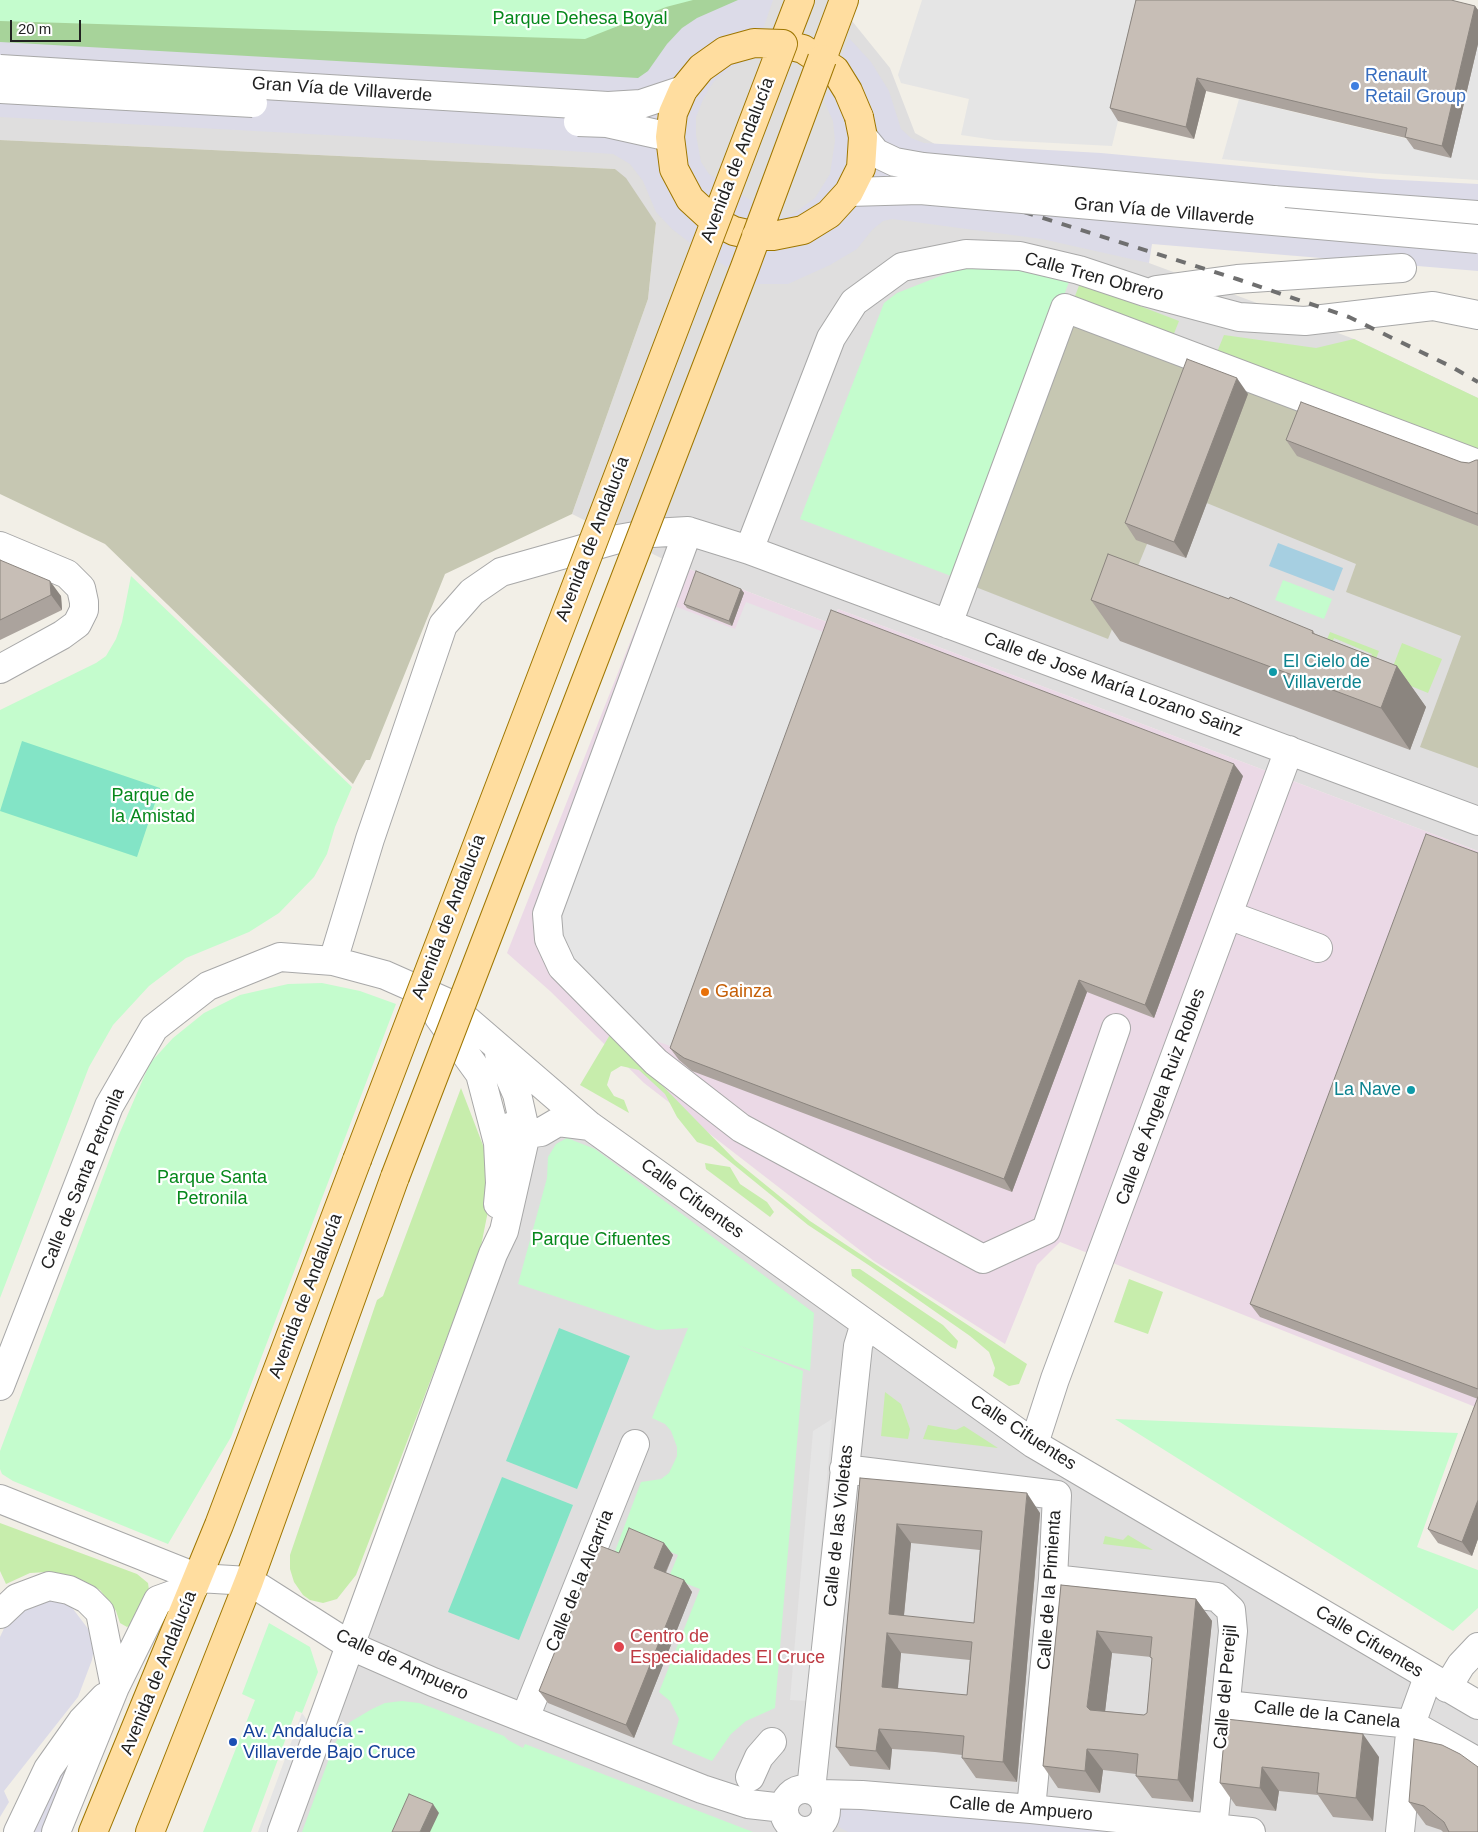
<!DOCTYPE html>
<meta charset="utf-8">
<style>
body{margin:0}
#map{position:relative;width:1478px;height:1832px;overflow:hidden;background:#f2efe7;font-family:Arial,sans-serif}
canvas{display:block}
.scale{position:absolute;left:10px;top:20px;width:71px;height:22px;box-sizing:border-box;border:2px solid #212121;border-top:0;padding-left:6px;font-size:15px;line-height:18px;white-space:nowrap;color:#212121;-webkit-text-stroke:4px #fff;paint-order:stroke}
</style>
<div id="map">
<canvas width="1478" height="1832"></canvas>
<div class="scale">20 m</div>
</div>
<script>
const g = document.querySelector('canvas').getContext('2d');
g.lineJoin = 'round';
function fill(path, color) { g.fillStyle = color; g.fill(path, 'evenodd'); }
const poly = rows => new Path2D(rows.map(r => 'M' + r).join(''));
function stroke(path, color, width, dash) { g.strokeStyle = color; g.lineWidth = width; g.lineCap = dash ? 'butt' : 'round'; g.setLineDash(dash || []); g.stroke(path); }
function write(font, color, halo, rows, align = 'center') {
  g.font = font + ' Arial,sans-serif'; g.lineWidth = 4.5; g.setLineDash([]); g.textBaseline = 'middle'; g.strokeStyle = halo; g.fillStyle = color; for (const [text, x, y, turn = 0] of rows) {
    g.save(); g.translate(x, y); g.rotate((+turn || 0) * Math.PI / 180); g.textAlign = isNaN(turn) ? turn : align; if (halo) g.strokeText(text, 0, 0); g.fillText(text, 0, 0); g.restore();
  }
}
fill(poly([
 [0,0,855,0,848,16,890,68,915,133,1149,263,1354,339,1478,398,1478,851,838,609,832,624,663,559,572,514,648,299,656,223,615,169,0,140],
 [533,1126,608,1129,1030,1435,1478,1693,1478,1832,285,1832]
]), '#dfdede');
fill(poly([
 [663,559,832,624,838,609,1478,851,1478,1408,1060,1242,1037,1265,1005,1344,874,1261,644,1083,550,991,507,953]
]), '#ebd9e6');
fill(poly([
 [0,140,615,169,626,178,656,223,648,299,572,514,445,574,370,760,366,760,353,784,105,544,0,494],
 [1069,317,1478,472,1478,768,1420,747,1461,636,1346,592,1356,564,1170,488,1108,639,968,584]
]), '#c6c7b2');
fill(poly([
 [1080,283,1179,321,1171,341,1072,304],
 [1224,335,1316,348,1354,339,1478,398,1478,455,1215,357],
 [1330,632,1379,651,1369,676,1365,674,1372,654,1334,638,1327,657,1321,654],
 [1402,643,1442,659,1428,693,1389,677],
 [611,1033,735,1160,810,1221,1027,1364,1019,1384,1009,1386,993,1376,995,1368,989,1352,970,1336,870,1266,808,1225,712,1147,697,1142,677,1117,665,1094,639,1070,621,1066,611,1072,607,1085,614,1096,624,1100,629,1113,580,1085],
 [461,1088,484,1148,490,1182,488,1211,480,1251,356,1575,337,1599,323,1603,310,1600,303,1595,294,1582,290,1569,290,1555,377,1300,383,1296],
 [705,1163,730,1167,740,1184,767,1202,774,1212,770,1217,706,1169],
 [851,1269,860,1269,943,1325,958,1341,956,1349,951,1347,852,1276],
 [1129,1279,1163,1292,1148,1334,1114,1322],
 [885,1392,901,1404,910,1429,908,1439,881,1436],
 [928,1425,956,1430,964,1426,998,1448,923,1439],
 [0,1523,137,1574,148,1583,150,1597,131,1625,127,1627,120,1623,116,1611,100,1590,80,1580,47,1572,30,1573,6,1584,0,1571],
 [1128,1535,1153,1550,1103,1544,1105,1536,1123,1540]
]), '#c7edac');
fill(poly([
 [0,0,741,0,608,106,0,64]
]), '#a7d39a');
fill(poly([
 [0,0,693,0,666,7,585,39,0,21],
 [1002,265,1070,279,959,579,800,519,884,303,897,293,948,273,966,268],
 [131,576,352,787,335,827,327,854,314,877,279,913,249,932,186,958,149,986,113,1025,89,1067,0,1298,0,710,96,663,106,656,116,639,122,622],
 [1283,580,1332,599,1324,619,1275,600],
 [322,983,360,991,396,1004,231,1437,168,1544,13,1481,2,1474,0,1469,0,1451,118,1137,150,1063,173,1038,204,1013,240,995,288,984],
 [567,1138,595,1149,814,1313,810,1371,737,1345,803,1371,775,1708,746,1721,731,1734,712,1761,672,1744,679,1719,670,1701,659,1692,700,1589,669,1577,678,1555,635,1537,626,1559,614,1554,641,1482,661,1479,669,1473,677,1456,677,1447,671,1431,665,1424,652,1418,688,1328,657,1330,518,1284,547,1178,548,1157,556,1144],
 [1115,1419,1458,1433,1417,1547,1478,1570,1478,1608,1453,1631],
 [269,1623,310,1647,318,1672,302,1713,296,1711,251,1832,203,1832,255,1700,242,1694],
 [402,1701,419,1703,433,1708,504,1736,508,1740,523,1748,525,1744,753,1832,302,1832,334,1745,343,1730,350,1722,372,1709,385,1703]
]), '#c4fccd');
fill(poly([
 [22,741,160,788,137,857,0,811],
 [559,1328,630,1356,577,1489,506,1461],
 [502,1477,573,1505,519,1640,448,1612]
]), '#83e4c6');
fill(poly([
 [922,0,1147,0,1112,146,995,140,961,135,969,99,901,83,898,75],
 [1478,44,1478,180,1355,172,1222,159,1239,99,1416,141],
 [746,602,831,635,679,1049,656,1041,572,962,558,926,563,887,669,604,735,629],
 [832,1419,808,1701,790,1700,813,1431],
 [302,1713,312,1727,273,1832,258,1832]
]), '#e5e5e5');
fill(poly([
 [738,0,773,0,753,58,730,68,714,81,704,97,696,117,696,135,701,162,709,174,780,219,796,212,815,198,830,174,835,141,833,121,824,101,849,38,871,62,889,91,901,129,911,138,924,143,1101,153,1380,179,1478,184,1478,271,1152,244,1149,263,1042,239,892,219,883,221,872,230,857,249,830,265,788,284,755,284,702,252,672,229,656,212,643,181,630,164,613,154,364,137,0,117,0,42,638,78,648,71,667,44,682,28,697,18],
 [53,1599,70,1605,89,1630,94,1647,92,1660,78,1697,4,1791,9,1802,0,1817,0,1637,8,1620,15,1612],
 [94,1723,46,1832,31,1832,52,1784],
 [848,1803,1142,1832,848,1832,839,1827,837,1818,840,1809]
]), '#dcdbe8');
fill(poly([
 [1278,543,1343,568,1334,591,1269,566]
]), '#a6cfe1');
const minor = poly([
 [1273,200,1478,215],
 [1156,290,1237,279,1402,268],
 [688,531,547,914,549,939,562,967,656,1062,741,1128,983,1259,1046,1230,1116,1028],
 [0,546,67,574,81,588,84,602,84,610,77,624,62,635,0,669],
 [749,550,831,338,854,302,902,267,966,254,1020,256,1079,270,1145,292,1239,317,1305,321,1433,306,1478,315],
 [948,624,1065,308,1478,464],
 [1228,915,1318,948],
 [333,961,370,839,443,625,472,592,501,572,618,539,652,533,688,531,749,550,1478,821],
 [438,1016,480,1074,498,1143,500,1183,498,1204],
 [512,1126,526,1134,541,1132,558,1122,590,1126],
 [0,1386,109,1106,154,1028,208,986,280,957,333,961,385,975,446,1002,590,1126,1034,1444,1478,1705],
 [1034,1444,1055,1379,1289,750],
 [844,1469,1057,1495,1053,1579,1031,1809],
 [0,1499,198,1578,249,1581,351,1646,433,1682,702,1789,748,1804,784,1808],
 [1053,1579,1217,1597,1231,1610,1233,1631,1213,1828],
 [0,1614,17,1598,49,1586,69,1590,87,1599,100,1612,115,1687],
 [1447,1688,1461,1665,1478,1647],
 [1226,1705,1411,1724,1478,1762],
 [525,1718,635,1444],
 [750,1777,759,1757,772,1742],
 '784 1810a21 21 0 1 1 42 0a21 21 0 1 1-42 0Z',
 [811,1790,858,1346,865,1323],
 [820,1794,862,1795,1031,1809,1251,1832],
 [18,1832,48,1769,82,1721,105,1697],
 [56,1832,115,1687,158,1600,194,1587],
 [282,1832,493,1254,504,1231,526,1134,517,1094,499,1053],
 [1400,1832,1411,1724,1428,1677]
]);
const major = poly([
 [800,0,783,44,803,49,835,70,848,91,859,117],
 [822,59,844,0],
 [714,221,734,231,756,236],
 [93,1832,219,1525,357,1160],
 [150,1832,249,1581,395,1177]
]);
stroke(minor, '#a8a8a8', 30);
stroke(major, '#9e7600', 30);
stroke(minor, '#fff', 28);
stroke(major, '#ffdd9f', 28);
stroke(poly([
 [909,176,1237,279,1349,317,1452,367,1478,382]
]), '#6f6f6f', 4, [10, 10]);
const minorBridge = poly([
 [0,69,608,106,641,104,683,90],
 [0,89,253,103],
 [578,122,607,123,670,137],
 [863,137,876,153,895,162,923,167,1273,200],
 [849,192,920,190,1478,239]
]);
const majorBridge = poly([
 [756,236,773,236,803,230,829,214,849,192,861,168,863,137,859,117],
 [357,1160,783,44,754,43,725,51,701,68,683,90,673,113,670,137,674,169,690,199,714,221],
 [395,1177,745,267,822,59]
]);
stroke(minorBridge, '#a8a8a8', 30, []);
stroke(majorBridge, '#9e7600', 30, []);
stroke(minorBridge, '#fff', 28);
stroke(majorBridge, '#ffdd9f', 28);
fill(poly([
 [1136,0,1475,6,1478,10,1478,44,1451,158,1414,149,1406,138,1206,91,1194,139,1118,121,1110,108],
 [1248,394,1186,558,1136,540,1125,523],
 [1286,440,1469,463,1478,460,1478,526,1297,456],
 [0,560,61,596,62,610,0,640],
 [741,589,744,593,732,626,687,608,684,604],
 [1091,600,1313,631,1315,634,1397,666,1426,707,1410,750,1120,641],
 [1243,776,1154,1018,1087,992,1012,1192,692,1071,679,1060,670,1048],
 [1478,853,1478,1539,1472,1556,1438,1543,1428,1529,1478,1399,1260,1317,1250,1304],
 [860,1478,1040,1513,1017,1782,976,1778,962,1758,962,1755,935,1752,892,1749,890,1770,850,1766,836,1747],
 [911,1543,980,1550,974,1623,904,1616],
 [901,1653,970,1660,967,1695,898,1689],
 [664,1543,673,1555,666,1573,684,1580,692,1592,634,1738,548,1703,539,1691,619,1553],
 [1061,1585,1196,1599,1212,1621,1193,1802,1152,1798,1136,1776,1136,1774,1103,1770,1100,1793,1058,1788,1043,1766],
 [1112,1653,1151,1657,1152,1660,1147,1713,1144,1715,1105,1711],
 [1226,1719,1379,1757,1373,1821,1333,1817,1318,1795,1279,1791,1276,1811,1236,1806,1220,1783],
 [1478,1767,1478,1832,1443,1832,1441,1830,1426,1825,1409,1802]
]), '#aba39d');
fill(poly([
 [1475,6,1478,10,1478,44,1451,158,1442,146],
 [1197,78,1206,91,1194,139,1186,127],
 [1237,378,1248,394,1186,558,1174,542],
 [50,581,61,596,62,610,51,595],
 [741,589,744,593,732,626,729,621],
 [1397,666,1426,707,1410,750,1381,708],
 [1234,764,1243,776,1154,1018,1145,1005],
 [1079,980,1087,992,1012,1192,1004,1179],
 [1027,1493,1040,1513,1017,1782,1003,1762],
 [1478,1500,1478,1539,1472,1556,1462,1542],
 [897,1524,911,1543,902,1634,889,1614],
 [664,1543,673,1555,662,1580,654,1568],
 [684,1580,692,1592,634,1738,626,1725],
 [1196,1599,1212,1621,1193,1802,1178,1780],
 [1097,1631,1112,1653,1103,1729,1087,1707],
 [887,1633,901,1653,896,1707,882,1687],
 [879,1729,892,1749,890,1770,876,1751],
 [1363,1734,1379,1757,1373,1821,1356,1798],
 [1087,1749,1103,1770,1100,1793,1085,1771],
 [1262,1767,1279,1791,1276,1811,1260,1788],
 [433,1804,439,1813,430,1832,420,1832]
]), '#8b857f');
const building = poly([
 [1136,0,1451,0,1475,6,1442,146,1405,137,1407,128,1197,78,1186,127,1110,108,1136,0],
 [1187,359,1237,378,1174,542,1125,523,1187,359],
 [1301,402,1461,462,1469,463,1476,460,1478,460,1478,514,1286,440,1301,402],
 [1108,554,1229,599,1230,597,1313,631,1312,633,1397,666,1381,708,1091,600,1108,554],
 [0,560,50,581,51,595,0,620,0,560],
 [696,571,741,589,729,621,684,604,696,571],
 [831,610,1234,764,1145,1005,1079,980,1004,1179,684,1058,670,1048,831,610],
 [1426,834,1478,853,1478,1389,1250,1304,1426,834],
 [1478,1397,1478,1500,1462,1542,1428,1529,1478,1397],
 [860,1478,1027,1493,1003,1762,962,1758,964,1736,921,1732,879,1729,876,1751,836,1747,860,1478],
 [897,1524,982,1531,974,1623,889,1614,897,1524],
 [887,1633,972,1642,967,1695,882,1687,887,1633],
 [629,1528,664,1543,654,1568,684,1580,626,1725,539,1691,598,1545,619,1553,629,1528],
 [1061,1585,1196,1599,1178,1780,1136,1776,1138,1754,1113,1751,1087,1749,1085,1771,1043,1766,1061,1585],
 [1097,1631,1152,1637,1150,1657,1152,1658,1147,1713,1144,1715,1090,1710,1087,1707,1097,1631],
 [1226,1719,1363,1734,1356,1798,1317,1793,1319,1773,1290,1770,1262,1767,1260,1788,1220,1783,1226,1719],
 [1414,1739,1442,1745,1460,1754,1478,1767,1478,1832,1449,1832,1444,1822,1424,1806,1409,1802,1414,1739],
 [409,1794,433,1804,420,1832,392,1832,409,1794]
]);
fill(building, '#c7beb6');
stroke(building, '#8b857f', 1);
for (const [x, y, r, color] of [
 [1355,86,5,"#3f7fe0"],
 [1273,672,5,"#0f9aa8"],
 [705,992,5,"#e8710a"],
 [1411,1090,5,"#0f9aa8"],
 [619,1647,6,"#e0444e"],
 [233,1742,5,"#1a4fb4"]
]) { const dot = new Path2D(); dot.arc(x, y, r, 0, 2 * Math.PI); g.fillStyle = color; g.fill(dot); stroke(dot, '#fff', 2); }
write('18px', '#06881b', '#fff', [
 ["Parque Dehesa Boyal",580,19],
 ["Parque de",153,796],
 ["la Amistad",153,817],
 ["Parque Santa",212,1178],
 ["Petronila",212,1199],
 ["Parque Cifuentes",601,1240]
]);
write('18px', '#366cbe', '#fff', [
 ["Renault",1365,76],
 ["Retail Group",1365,97]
], 'left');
write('18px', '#212121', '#fff', [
 ["Gran Vía de Villaverde",342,90,4],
 ["Avenida de Andalucía",738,160,-69],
 ["Gran Vía de Villaverde",1164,212,5],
 ["Calle Tren Obrero",1094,277,15],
 ["Avenida de Andalucía",593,539,-69],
 ["Calle de Jose María Lozano Sainz",1113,685,20],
 ["Avenida de Andalucía",449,917,-69],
 ["Calle de Ángela Ruiz Robles",1161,1097,-70],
 ["Calle de Santa Petronila",83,1179,-68],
 ["Calle Cifuentes",692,1199,36],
 ["Avenida de Andalucía",306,1296,-69],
 ["Calle Cifuentes",1023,1433,33],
 ["Calle de las Violetas",839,1526,-84],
 ["Calle de la Alcarria",580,1581,-68],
 ["Calle de la Pimienta",1050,1590,-86],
 ["Calle Cifuentes",1369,1642,31],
 ["Calle de Ampuero",402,1665,25],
 ["Avenida de Andalucía",159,1673,-68],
 ["Calle del Perejil",1226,1687,-85],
 ["Calle de la Canela",1327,1715,6],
 ["Calle de Ampuero",1021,1809,5]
]);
write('18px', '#0d838f', '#fff', [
 ["El Cielo de",1283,662],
 ["Villaverde",1283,683],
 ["La Nave",1401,1090,"right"]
], 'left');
write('18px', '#c56008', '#fff', [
 ["Gainza",715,992]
], 'left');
write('18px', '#be3a42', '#fff', [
 ["Centro de",630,1637],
 ["Especialidades El Cruce",630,1658]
], 'left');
write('18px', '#164399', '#fff', [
 ["Av. Andalucía -",243,1732],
 ["Villaverde Bajo Cruce",243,1753]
], 'left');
</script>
